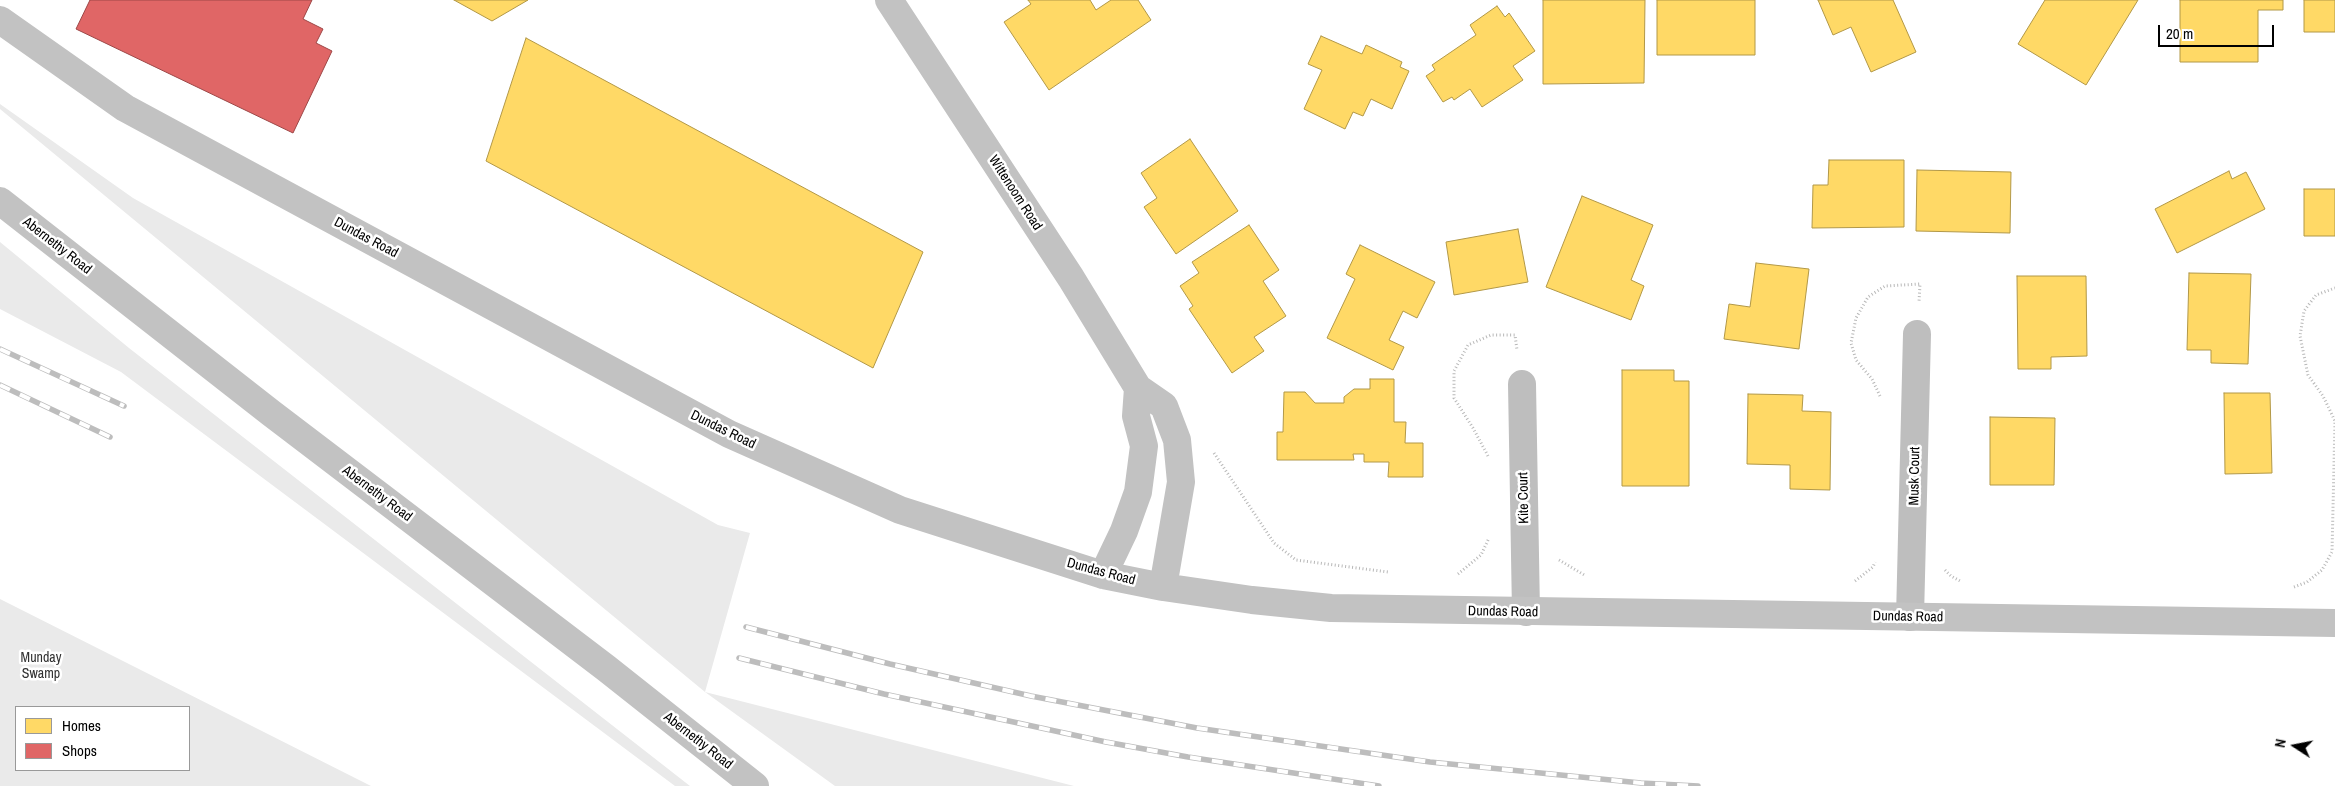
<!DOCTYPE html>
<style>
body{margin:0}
#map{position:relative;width:2335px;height:786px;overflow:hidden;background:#fff;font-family:"Archivo Narrow",sans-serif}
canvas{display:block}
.legend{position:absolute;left:15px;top:706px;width:175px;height:65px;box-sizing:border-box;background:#fff;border:1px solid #999;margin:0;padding:6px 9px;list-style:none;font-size:15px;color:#000}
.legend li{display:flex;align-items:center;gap:10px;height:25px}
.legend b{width:25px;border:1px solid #999}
.north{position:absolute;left:2270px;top:721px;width:50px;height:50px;-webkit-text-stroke:4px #fff;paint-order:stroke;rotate:281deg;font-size:14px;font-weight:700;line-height:20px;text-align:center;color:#000}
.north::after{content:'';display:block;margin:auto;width:18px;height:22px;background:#000;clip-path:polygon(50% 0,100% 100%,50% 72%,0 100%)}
.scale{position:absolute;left:2158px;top:25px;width:116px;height:22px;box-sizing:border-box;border:2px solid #000;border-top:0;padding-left:6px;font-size:15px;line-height:18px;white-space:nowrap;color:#000;-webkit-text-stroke:4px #fff;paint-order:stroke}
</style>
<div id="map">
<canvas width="2335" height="786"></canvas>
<ul class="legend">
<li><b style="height:14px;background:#ffd966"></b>Homes</li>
<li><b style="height:14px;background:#e06666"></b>Shops</li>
</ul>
<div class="north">N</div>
<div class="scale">20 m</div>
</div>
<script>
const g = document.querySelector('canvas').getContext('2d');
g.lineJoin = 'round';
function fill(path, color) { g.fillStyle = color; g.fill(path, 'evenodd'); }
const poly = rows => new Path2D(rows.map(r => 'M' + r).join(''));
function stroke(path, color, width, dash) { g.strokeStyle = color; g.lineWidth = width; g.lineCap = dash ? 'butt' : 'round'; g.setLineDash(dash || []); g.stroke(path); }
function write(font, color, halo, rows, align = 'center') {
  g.font = font + ' "Archivo Narrow",sans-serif'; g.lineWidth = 5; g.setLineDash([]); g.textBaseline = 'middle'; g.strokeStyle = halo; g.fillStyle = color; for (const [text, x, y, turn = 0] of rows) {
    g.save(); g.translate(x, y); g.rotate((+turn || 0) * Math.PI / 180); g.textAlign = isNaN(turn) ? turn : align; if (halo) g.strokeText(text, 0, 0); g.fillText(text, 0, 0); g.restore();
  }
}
fill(poly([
 [0,104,133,198,718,525,750,533,705,692,1074,786,835,786,705,692,0,109],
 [0,242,129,348,690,786,675,786,121,372,0,309],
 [0,599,371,786,0,786],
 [16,707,189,707,189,770,16,770]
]), '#eaeaea');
const homes = poly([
 [454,0,528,0,492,21,454,0],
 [1028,0,1090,0,1096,10,1111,0,1138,0,1151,20,1049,90,1004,22,1031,4,1028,0],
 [1543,0,1645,0,1644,83,1543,84,1543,0],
 [1657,0,1755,0,1755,55,1657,55,1657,0],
 [1818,0,1893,0,1916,52,1871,72,1851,27,1833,35,1818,0],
 [2045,0,2138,0,2086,85,2018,44,2045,0],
 [2180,0,2283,0,2283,10,2258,10,2258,62,2180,62,2180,0],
 [2304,0,2335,0,2335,32,2304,32,2304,0],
 [1497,6,1505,17,1509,13,1535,51,1513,66,1523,80,1482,107,1470,89,1454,100,1452,97,1443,102,1426,76,1435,70,1432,65,1476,35,1470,25,1497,6],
 [1321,36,1362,54,1366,45,1402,62,1400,67,1409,71,1392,109,1371,99,1363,116,1353,112,1345,129,1304,109,1322,70,1308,64,1321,36],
 [526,38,923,252,873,368,486,161,526,38],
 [1190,139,1238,211,1176,254,1144,207,1157,198,1141,173,1190,139],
 [1829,160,1904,160,1904,227,1812,228,1813,185,1828,185,1829,160],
 [1917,170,2011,172,2010,233,1916,231,1917,170],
 [2229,171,2232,179,2246,172,2265,209,2177,253,2155,209,2229,171],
 [2304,189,2335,189,2335,236,2304,236,2304,189],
 [1582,196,1653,225,1631,280,1644,286,1631,320,1546,287,1582,196],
 [1249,225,1279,270,1263,281,1286,316,1254,337,1264,351,1232,373,1189,309,1193,306,1180,286,1199,273,1192,262,1249,225],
 [1518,229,1528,282,1454,295,1446,242,1518,229],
 [1360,245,1435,282,1417,318,1403,311,1389,340,1404,347,1393,370,1327,338,1355,279,1346,274,1360,245],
 [1756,263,1809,269,1799,349,1724,339,1729,304,1750,307,1756,263],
 [2189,273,2251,274,2248,364,2211,363,2211,350,2187,350,2189,273],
 [2017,276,2086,276,2087,356,2051,357,2051,369,2018,369,2017,276],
 [1622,370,1674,370,1674,381,1689,381,1689,486,1622,486,1622,370],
 [1370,379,1394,379,1394,422,1406,422,1405,443,1423,443,1423,477,1388,477,1389,462,1364,462,1364,454,1353,454,1354,460,1277,460,1277,432,1283,432,1284,392,1305,392,1315,403,1344,403,1344,397,1354,389,1370,389,1370,379],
 [2224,393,2270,393,2272,473,2225,474,2224,393],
 [1748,394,1803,395,1802,411,1831,412,1830,490,1790,489,1790,465,1747,464,1748,394],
 [1990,417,2055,418,2054,485,1990,485,1990,417]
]);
fill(homes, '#ffd966');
stroke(homes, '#b29847', 1);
const shops = poly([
 [90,0,312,0,303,19,323,29,316,43,332,51,293,133,76,29,90,0]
]);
fill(shops, '#e06666');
stroke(shops, '#9d4747', 1);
stroke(poly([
 [1880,396,1872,379,1856,360,1851,343,1856,318,1868,297,1885,286,1920,284,1919,302],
 [1214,453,1274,543,1296,560,1388,572],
 [1488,456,1473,428,1454,398,1454,371,1468,345,1491,335,1515,335,1517,350],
 [1559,560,1586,576],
 [1945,570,1951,576,1962,582],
 [1458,574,1481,555,1489,538],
 [1855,581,1873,567,1875,562],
 [2294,587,2307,582,2322,570,2332,552,2335,421,2323,396,2308,375,2300,336,2304,311,2316,295,2335,288]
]), '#b8b8b8', 3, [1, 2.5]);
stroke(poly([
 [1522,384,1526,612],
 [1910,617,1917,334]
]), '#bebebe', 28);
stroke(poly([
 [889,0,1071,278,1138,388,1164,406,1177,440,1181,482,1163,587],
 [0,20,125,108,729,434,900,510,1103,575,1163,587,1252,600,1331,608,2335,623],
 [0,201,271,413,606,668,755,786],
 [1103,575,1124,531,1138,492,1144,446,1136,416,1138,388]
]), '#c2c2c2', 28);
const rail = poly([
 [0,349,124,406],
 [0,385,110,437],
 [746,627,890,664,1031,696,1197,728,1430,762,1641,783,1698,786],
 [739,658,884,694,1106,742,1188,757,1379,786]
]);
stroke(rail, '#bdbdbd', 5.5);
stroke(rail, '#fff', 4, [11]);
write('14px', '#000', '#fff', [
 ["Wittenoom Road",1015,193,57],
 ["Dundas Road",366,238,28],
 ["Abernethy Road",57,246,38],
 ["Dundas Road",723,430,26],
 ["Musk Court",1915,476,-89],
 ["Abernethy Road",377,494,37],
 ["Kite Court",1524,498,-91],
 ["Dundas Road",1101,572,15],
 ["Dundas Road",1503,612,1],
 ["Dundas Road",1908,617,1],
 ["Abernethy Road",698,741,38]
]);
write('14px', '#303030', '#fff', [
 ["Munday",41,658],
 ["Swamp",41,674]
]);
</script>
